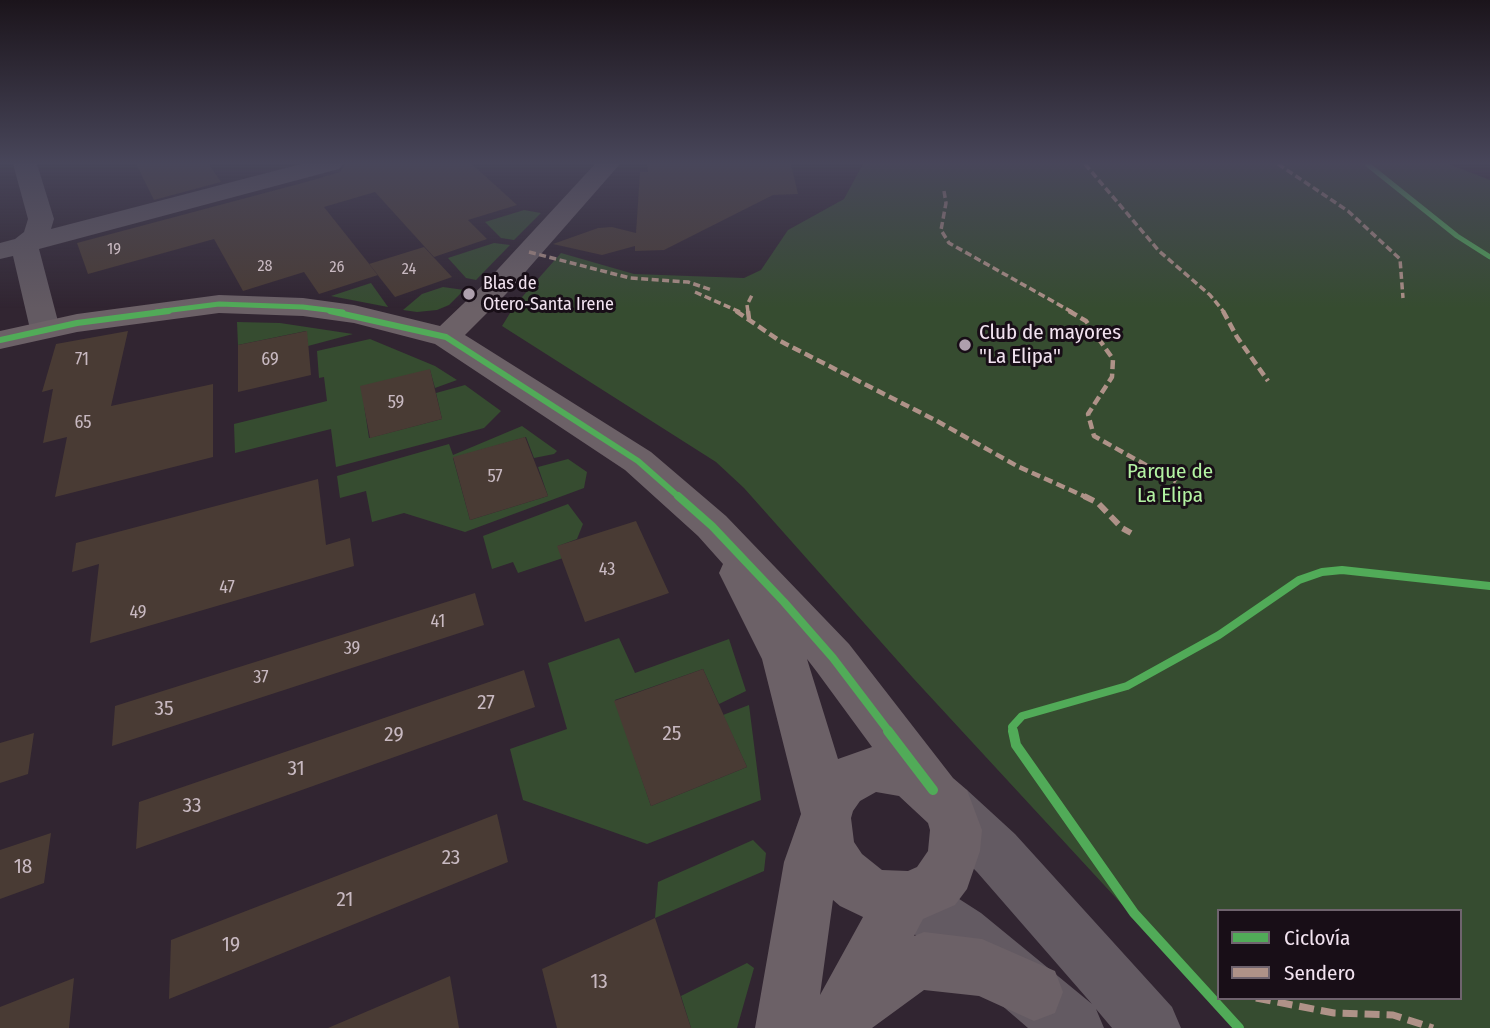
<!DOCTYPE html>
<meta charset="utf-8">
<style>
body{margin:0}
#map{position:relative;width:1490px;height:1028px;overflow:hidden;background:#312531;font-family:"Fira Sans Condensed",sans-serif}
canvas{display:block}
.legend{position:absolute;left:1217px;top:909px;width:245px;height:91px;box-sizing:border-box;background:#180e17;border:2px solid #6f636e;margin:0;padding:9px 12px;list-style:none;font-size:21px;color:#f2e3f0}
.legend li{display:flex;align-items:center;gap:14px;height:35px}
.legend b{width:35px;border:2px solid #6f636e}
</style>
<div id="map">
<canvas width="1490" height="1028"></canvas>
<ul class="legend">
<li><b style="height:9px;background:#51ab58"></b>Ciclovía</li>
<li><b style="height:9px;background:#af9288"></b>Sendero</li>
</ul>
</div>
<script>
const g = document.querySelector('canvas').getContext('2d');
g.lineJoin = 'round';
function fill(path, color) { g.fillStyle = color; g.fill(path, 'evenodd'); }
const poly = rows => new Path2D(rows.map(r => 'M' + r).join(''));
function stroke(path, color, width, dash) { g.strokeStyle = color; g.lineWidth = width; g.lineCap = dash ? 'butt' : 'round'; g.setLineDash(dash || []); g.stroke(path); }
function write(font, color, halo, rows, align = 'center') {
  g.font = font + ' "Fira Sans Condensed",sans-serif'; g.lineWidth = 6; g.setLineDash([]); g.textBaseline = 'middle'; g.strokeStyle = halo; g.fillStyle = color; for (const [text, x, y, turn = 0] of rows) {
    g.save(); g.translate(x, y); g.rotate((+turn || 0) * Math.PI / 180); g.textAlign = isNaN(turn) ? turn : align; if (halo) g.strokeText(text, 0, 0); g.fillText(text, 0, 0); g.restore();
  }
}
fill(poly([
 [863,164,1449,164,1490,180,1490,1028,1236,1028,913,678,744,488,716,462,502,326,515,305,561,253,634,274,744,278,761,270,788,230,844,199],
 [1219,911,1460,911,1460,998,1219,998],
 [524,210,541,213,514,240,501,238,485,222],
 [494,243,510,245,476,280,466,278,448,258],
 [371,283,388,307,331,296],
 [443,287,464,290,449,305,437,310,417,312,403,310,422,294],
 [237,322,280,323,353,334,308,346,306,331,238,345],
 [370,339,435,366,457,380,435,388,430,370,364,405,369,438,442,419,436,393,465,385,501,411,484,428,336,467,331,429,235,453,234,424,327,401,324,377,319,378,317,351],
 [522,426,557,451,554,454,534,458,526,437,453,458,470,520,548,496,538,467,568,459,587,472,584,488,465,532,404,513,372,522,366,491,340,498,337,476,449,444,453,455],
 [568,504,583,524,577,539,558,546,563,558,518,573,513,562,492,569,483,536],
 [619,638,635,673,729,639,746,691,719,704,703,669,615,700,651,806,747,767,723,715,749,705,761,800,647,844,523,800,510,749,567,729,548,663],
 [753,840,766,853,764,871,655,918,658,882],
 [747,963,754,968,737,1028,691,1028,681,996]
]), '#364c30');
fill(poly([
 [136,164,209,164,221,182,154,200],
 [345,164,472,164,517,205,468,220,487,239,434,257,375,192,324,207,378,275,319,294,304,272,243,291,214,239,88,274,77,243,306,182,340,172],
 [647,164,791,164,798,194,773,195,664,250,635,251,635,246,602,255,553,244,598,228,612,227,636,233,640,172,648,172],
 [424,247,452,277,395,297,369,264],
 [128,331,111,406,213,384,213,457,55,497,67,437,43,443,53,389,42,392,56,344],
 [307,331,311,375,238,392,238,345],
 [430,369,442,419,370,438,360,386],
 [525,437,548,496,470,520,453,457],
 [318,479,326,545,350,538,354,566,90,643,99,564,72,572,76,543],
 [636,521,669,593,585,622,557,546],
 [475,593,484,625,112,746,115,706],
 [703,669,747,767,651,806,614,701],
 [524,670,535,707,136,849,139,802],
 [34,733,28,774,0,783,0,743],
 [497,814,508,862,169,999,171,940],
 [51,833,44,883,0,899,0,850],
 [655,918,691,1028,557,1028,542,969],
 [450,976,459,1028,328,1028],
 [74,978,69,1028,0,1028,0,1007]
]), '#493b34');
fill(poly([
 [13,164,37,164,54,219,51,229,301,164,343,164,339,169,39,249,60,329,56,336,45,338,34,336,30,329,13,256,0,259,0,243,15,239,24,232,28,219,13,164],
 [949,783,967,790,1015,834,1172,1007,1181,1028,1112,1028,1096,1009,1104,1028,1028,1028,941,953,890,917,882,898,890,879,909,871,928,879,981,913,1092,1004,977,872,931,826,924,808,931,790,949,783]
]), '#635a62');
fill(poly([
 [595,164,620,164,506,294,465,335,651,452,726,516,849,644,953,778,967,790,982,830,980,851,967,889,955,905,923,919,914,936,924,932,982,939,1055,971,1063,992,1055,1013,1034,1021,979,996,924,990,872,1028,755,1028,784,862,801,814,762,659,719,573,723,564,698,536,625,470,435,344,354,323,303,316,219,313,77,332,0,349,0,331,77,314,219,295,303,298,354,305,440,326,486,282,595,164],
 [807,659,817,672,872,747,838,759,807,659],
 [876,792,899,796,928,823,930,830,928,851,917,867,908,871,882,870,862,854,854,842,851,818,853,811,860,801,876,792],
 [833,900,840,906,863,917,820,995,833,900]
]), '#6c6167');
stroke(poly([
 [1085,164,1159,251,1210,295,1224,312],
 [1278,164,1348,211,1400,259,1403,298],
 [944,191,946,203,941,230,949,243,1072,312],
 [529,252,630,278,688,282,712,290],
 [695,292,740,312],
 [748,312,747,305,753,293]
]), '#af9288', 3.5, [7, 3.5]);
stroke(poly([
 [736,311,780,341,937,421,1017,466,1088,498],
 [748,311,749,319],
 [1069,311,1086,321,1113,359,1112,377,1088,414,1094,436,1176,482],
 [1223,311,1237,337,1268,381]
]), '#af9288', 4.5, [9, 4.5]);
stroke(poly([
 [1084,496,1098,503,1122,528,1131,533]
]), '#af9288', 6, [11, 6]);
stroke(poly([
 [1256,998,1334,1013,1393,1015,1433,1028]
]), '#af9288', 7, [15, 7]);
stroke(poly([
 [1367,164,1457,236,1490,257],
 [156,312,219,304,303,307,343,312]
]), '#51ab58', 5);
stroke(poly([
 [330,311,446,337,638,461,680,498],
 [0,340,77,323,169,311]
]), '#51ab58', 6);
stroke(poly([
 [678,496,712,526,784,602,833,658,890,733],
 [1013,733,1012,727,1022,716,1127,686,1219,635,1299,580,1322,572,1342,570,1490,586]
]), '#51ab58', 8);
stroke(poly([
 [888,731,933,790],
 [1013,731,1016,745,1134,913,1239,1028]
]), '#51ab58', 10);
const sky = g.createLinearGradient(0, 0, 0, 308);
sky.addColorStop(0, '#1b141b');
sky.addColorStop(0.53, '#48465a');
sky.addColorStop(1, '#48465a00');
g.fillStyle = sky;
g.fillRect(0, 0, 1490, 308);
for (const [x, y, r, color] of [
 [469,294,7,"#aea0ad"],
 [965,345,7,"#aea0ad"]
]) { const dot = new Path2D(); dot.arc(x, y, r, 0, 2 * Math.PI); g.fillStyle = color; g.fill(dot); stroke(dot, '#180e17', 2.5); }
write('16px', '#c8b9c1', null, [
 ["19",114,250],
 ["28",265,267],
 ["26",337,268],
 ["24",409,270]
]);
write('18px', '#f2e3f0', '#180e17', [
 ["Blas de",483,284],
 ["Otero-Santa Irene",483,305]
], 'left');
write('18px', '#c8b9c1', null, [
 ["71",82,360],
 ["69",270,360],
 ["59",396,403],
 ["65",83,423],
 ["57",495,477],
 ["43",607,570],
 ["47",227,588],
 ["49",138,613],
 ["41",438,622],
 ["39",352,649],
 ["37",261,678]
]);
write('21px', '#f2e3f0', '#180e17', [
 ["Club de mayores",979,333],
 ["\"La Elipa\"",979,357]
], 'left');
write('21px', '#b3f2a2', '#180e17', [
 ["Parque de",1170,472],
 ["La Elipa",1170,496]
]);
write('21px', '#c8b9c1', null, [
 ["27",486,703],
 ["35",164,709],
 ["25",672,734],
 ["29",394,735],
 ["31",296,769],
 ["33",192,806],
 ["23",451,858],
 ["18",23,867],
 ["21",345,900],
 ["19",231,945],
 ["13",599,982]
]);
</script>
